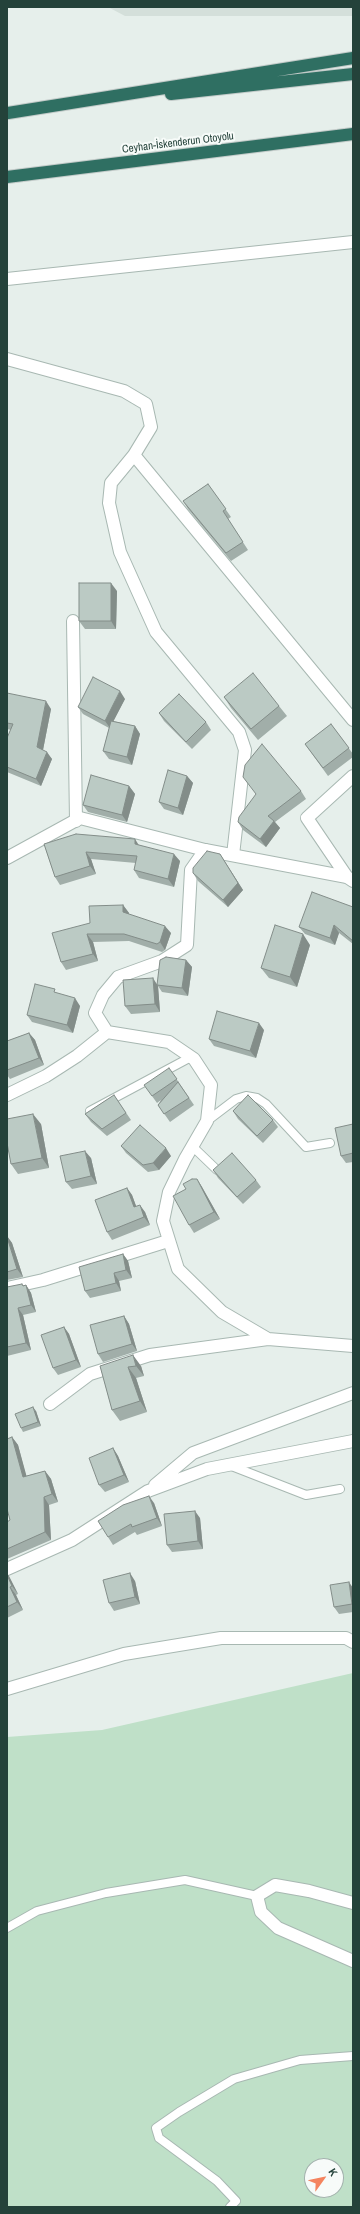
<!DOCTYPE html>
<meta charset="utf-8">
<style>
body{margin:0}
#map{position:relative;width:360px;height:2214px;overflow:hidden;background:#e6efeb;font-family:"Archivo Narrow",sans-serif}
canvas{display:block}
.frame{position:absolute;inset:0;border:8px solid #24423a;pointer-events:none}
.north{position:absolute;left:304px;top:2158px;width:40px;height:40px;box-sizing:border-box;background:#f7fbf9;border:1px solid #a3b1ad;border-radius:50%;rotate:57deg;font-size:11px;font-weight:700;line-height:16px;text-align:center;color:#24423a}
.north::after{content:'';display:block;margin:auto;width:14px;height:18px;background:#f4845f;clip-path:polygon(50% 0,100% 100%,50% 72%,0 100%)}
</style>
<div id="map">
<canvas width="360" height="2214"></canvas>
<div class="frame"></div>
<div class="north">K</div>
</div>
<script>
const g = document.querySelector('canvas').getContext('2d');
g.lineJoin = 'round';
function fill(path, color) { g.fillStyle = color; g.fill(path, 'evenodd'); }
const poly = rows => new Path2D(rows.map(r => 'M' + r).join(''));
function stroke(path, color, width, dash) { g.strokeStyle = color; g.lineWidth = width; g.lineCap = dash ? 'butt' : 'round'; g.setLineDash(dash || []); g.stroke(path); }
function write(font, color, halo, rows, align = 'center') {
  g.font = font + ' "Archivo Narrow",sans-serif'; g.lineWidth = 4; g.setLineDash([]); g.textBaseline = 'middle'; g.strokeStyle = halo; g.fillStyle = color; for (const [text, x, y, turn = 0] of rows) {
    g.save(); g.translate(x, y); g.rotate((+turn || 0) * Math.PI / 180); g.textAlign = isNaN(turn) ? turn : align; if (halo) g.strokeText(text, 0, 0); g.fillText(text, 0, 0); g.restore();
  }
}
fill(poly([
 [108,7,353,7,353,16,125,16]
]), '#d4dfda');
fill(poly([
 [353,1673,353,2207,7,2207,7,1737,102,1730],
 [312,2166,336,2166,336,2190,312,2190]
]), '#bfe0c8');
const service = poly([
 [90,1111,191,1057],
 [207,1121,236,1099,246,1096,257,1098,266,1104,306,1147,330,1143],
 [192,1146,217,1170],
 [229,1465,306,1495,340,1489],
 [7,1928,37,1911,106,1893,185,1880,257,1896],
 [230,2207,236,2201,217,2181,159,2138,156,2128,179,2112,234,2079,300,2060,353,2056]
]);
const minor = poly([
 [7,279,353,242],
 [7,359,124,391,146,404,151,427,134,455,111,483,109,503,120,552,156,632,239,732,245,750,233,855],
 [134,455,353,720],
 [73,621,76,821],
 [205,850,191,870,187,945,162,961,118,977,103,995,95,1013,107,1032,169,1042,194,1059,211,1085,207,1121,185,1159,169,1192,163,1221,178,1269,222,1312,268,1339,353,1346],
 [347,877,307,818,353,776],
 [7,1095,46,1076,77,1056,107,1032],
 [7,1288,43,1280,168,1241],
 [50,1404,90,1374,150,1355,268,1339],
 [155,1485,193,1453,353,1393],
 [7,1569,72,1540,148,1491,207,1469,353,1441],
 [7,1689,124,1654,221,1638,346,1638,353,1642],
 [353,1903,309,1891,275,1885,257,1896,261,1912,278,1928,353,1961]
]);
const tertiary = poly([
 [7,858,80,818,205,850,347,877,353,881]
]);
const motorway = poly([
 [171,94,353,74],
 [8,113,353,58],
 [7,177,353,134]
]);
stroke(service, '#a8b8b2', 10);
stroke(minor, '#a8b8b2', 14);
stroke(tertiary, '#a8b8b2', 14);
stroke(motorway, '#c2cac8', 14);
stroke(service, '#fff', 8);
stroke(minor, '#fff', 12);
stroke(tertiary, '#fff', 12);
stroke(motorway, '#2f6f62', 12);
fill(poly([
 [208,484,231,517,228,519,248,550,231,561,188,509,183,501],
 [117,591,116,629,85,629,79,621],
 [7,693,51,709,43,750,52,759,41,786,7,772,7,738,11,730,7,729],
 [224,697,279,706,287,716,258,740,231,708],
 [125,699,113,721,135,726,140,734,132,765,109,759,103,751,109,728,83,714,78,707],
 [159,713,206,722,211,730,192,749,164,721],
 [331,724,353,754,353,757,328,776,305,744],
 [187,776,193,783,183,815,164,809,159,802],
 [129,786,135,794,127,822,88,812,83,805],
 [301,791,306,799,275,822,280,828,266,847,243,830,238,822],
 [44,844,139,845,180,861,174,887,139,878,134,870,136,863,91,859,96,874,60,885,55,877],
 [225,862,243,890,228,907,198,881,193,873],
 [123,905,129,913,129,914,171,933,165,950,162,952,129,941,93,942,98,961,66,970,61,962,90,923],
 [353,907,353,944,339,933,335,945,305,934,299,927],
 [310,945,297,987,269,978,261,968],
 [186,960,192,967,188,996,162,992,158,986,160,1012,131,1014,125,1006,157,984],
 [57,993,80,1006,73,1033,32,1022,27,1015],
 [264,1030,256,1058,214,1046,209,1039],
 [29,1033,35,1040,44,1065,10,1079,7,1075,7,1041],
 [169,1068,194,1105,170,1122,158,1105,161,1100,157,1103,152,1096],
 [114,1095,131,1120,107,1136,91,1122,85,1114],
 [233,1111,273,1120,278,1127,263,1143,238,1119],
 [41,1124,49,1168,18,1174,11,1164],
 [353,1124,353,1162,346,1163,341,1156],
 [121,1146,171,1156,159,1170,148,1172,126,1153],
 [91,1158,97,1184,72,1189,66,1182],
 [213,1170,256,1180,261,1187,243,1204,218,1178],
 [197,1179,202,1187,220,1219,194,1233,189,1225,186,1189],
 [127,1188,132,1195,136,1206,145,1212,150,1225,112,1240,107,1232],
 [7,1236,12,1243,23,1277,7,1280],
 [123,1254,128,1261,132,1278,119,1281,121,1291,90,1298,85,1291],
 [26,1285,31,1293,36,1312,23,1315,31,1350,7,1356,7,1287],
 [124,1316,129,1324,137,1351,103,1362,98,1354],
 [64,1327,69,1334,81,1367,58,1375,53,1368],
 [100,1366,141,1366,144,1376,136,1378,147,1412,120,1421,112,1410],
 [36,1411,41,1426,23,1432,21,1428],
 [12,1437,18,1445,26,1476,45,1471,51,1479,58,1502,49,1505,51,1540,7,1559,7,1522,10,1520],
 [113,1448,118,1456,129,1482,105,1492,99,1485],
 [154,1503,162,1526,137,1535,135,1532,113,1545,108,1537],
 [200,1518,203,1549,172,1552,167,1545],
 [7,1573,18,1594,16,1595,23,1610,7,1618],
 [135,1581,140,1604,114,1611,109,1603],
 [353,1588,353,1612,339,1614,334,1607]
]), '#a1aea9');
fill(poly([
 [111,583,117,591,116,629,111,621],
 [120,691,125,699,110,728,105,721],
 [46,701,51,709,42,755,37,747],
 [135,726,140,734,132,765,127,757],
 [47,752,52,759,41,786,36,779],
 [187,776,193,783,183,815,178,808],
 [129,786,135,794,127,822,122,815],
 [274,821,280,828,266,847,260,839],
 [135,839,140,847,135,844],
 [86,852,91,859,96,874,90,866],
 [174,854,180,861,174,887,168,879],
 [220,854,243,890,228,907,223,900],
 [123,905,129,913,129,920,123,912],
 [334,925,339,933,335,945,330,938],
 [165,926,171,933,165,950,160,942],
 [87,934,93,942,98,961,93,954],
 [303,934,310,945,297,987,290,977],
 [186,960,192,967,188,996,182,988],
 [153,978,158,986,160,1012,155,1004],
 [75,998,80,1006,73,1033,67,1025],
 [259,1023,264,1030,256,1058,250,1051],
 [29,1033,35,1040,44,1065,39,1058],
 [33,1114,41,1124,49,1168,42,1158],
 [166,1148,171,1156,159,1170,153,1163],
 [85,1151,91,1158,97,1184,91,1176],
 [197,1179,202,1187,220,1219,214,1212],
 [127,1188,132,1195,139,1214,134,1207],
 [140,1205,145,1212,150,1225,144,1217],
 [7,1236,12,1243,23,1277,17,1269],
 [123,1254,128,1261,132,1278,126,1270],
 [114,1273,119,1281,121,1291,116,1283],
 [26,1285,31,1293,36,1312,31,1305],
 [18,1308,23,1315,31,1350,26,1343],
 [124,1316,129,1324,137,1351,132,1344],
 [64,1327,69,1334,81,1367,76,1360],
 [133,1355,141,1366,144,1376,136,1366],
 [128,1367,136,1378,147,1412,140,1401],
 [33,1407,36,1411,41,1426,38,1422],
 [12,1437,18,1445,29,1485,23,1477],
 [113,1448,118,1456,129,1482,124,1475],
 [45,1471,51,1479,58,1502,52,1494],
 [149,1496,154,1503,162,1526,157,1518],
 [44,1497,49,1505,51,1540,45,1532],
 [195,1511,200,1518,203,1549,198,1541],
 [7,1573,9,1576,18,1594,12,1586,7,1575],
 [130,1573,135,1581,140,1604,135,1597],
 [349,1582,353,1588,353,1605,352,1604],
 [10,1587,16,1595,23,1610,17,1602]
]), '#838d89');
const building = poly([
 [208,484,226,509,223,511,243,542,226,553,183,501,208,484],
 [79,583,111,583,111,621,79,621,79,583],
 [253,673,279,706,251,729,224,697,253,673],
 [93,677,120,691,105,721,78,707,93,677],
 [7,693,46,701,37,747,47,752,36,779,7,767,7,738,13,724,7,723,7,693],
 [179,694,206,722,186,742,159,713,179,694],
 [111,721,135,726,127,757,103,751,111,721],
 [331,724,349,748,323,768,305,744,331,724],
 [262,744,301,791,268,816,274,821,260,839,238,822,239,817,256,794,243,777,245,765,262,744],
 [168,770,187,776,178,808,159,802,168,770],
 [91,775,129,786,122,815,83,805,91,775],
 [76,834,135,839,135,844,174,854,168,879,134,870,137,856,86,852,90,866,55,877,44,844,76,834],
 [207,851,220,854,238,883,223,900,193,873,193,868,207,851],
 [312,892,353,907,353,941,334,925,330,938,299,927,312,892],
 [123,905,123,912,165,926,160,942,157,944,124,934,87,934,93,954,61,962,52,933,90,923,89,906,123,905],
 [275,925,303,934,290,977,261,968,275,925],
 [166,957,186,960,182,988,157,985,160,960,166,957],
 [153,978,155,1004,125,1006,123,980,153,978],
 [35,984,55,989,54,992,75,998,67,1025,27,1015,35,984],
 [217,1011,259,1023,250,1051,209,1039,217,1011],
 [29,1033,39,1058,7,1070,7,1041,29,1033],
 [169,1068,177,1079,152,1096,144,1085,169,1068],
 [178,1082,189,1098,164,1114,158,1105,178,1082],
 [114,1095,126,1113,102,1129,85,1114,114,1095],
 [248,1095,273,1120,257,1136,233,1111,248,1095],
 [33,1114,42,1158,11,1164,7,1143,7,1119,33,1114],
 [353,1124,353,1153,341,1156,335,1128,353,1124],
 [140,1125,166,1148,153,1163,143,1165,121,1146,140,1125],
 [85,1151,91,1176,66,1182,60,1156,85,1151],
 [232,1153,256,1180,237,1197,213,1170,232,1153],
 [192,1179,197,1179,214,1212,189,1225,173,1196,186,1189,183,1184,192,1179],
 [127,1188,134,1207,140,1205,144,1217,107,1232,95,1200,127,1188],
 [7,1237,17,1269,7,1272,7,1237],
 [123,1254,126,1270,114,1273,116,1283,85,1291,79,1267,123,1254],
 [22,1284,23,1286,26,1285,31,1305,18,1308,26,1343,7,1347,7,1287,22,1284],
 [124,1316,132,1344,98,1354,90,1325,124,1316],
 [64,1327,76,1360,53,1368,41,1335,64,1327],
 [133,1355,136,1366,128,1367,140,1401,112,1410,100,1366,133,1355],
 [33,1407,38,1422,21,1428,15,1414,33,1407],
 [12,1437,23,1477,45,1471,52,1494,44,1497,45,1532,7,1549,7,1522,10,1520,7,1509,7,1439,12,1437],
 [113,1448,124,1475,99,1485,89,1458,113,1448],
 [149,1496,157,1518,132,1527,131,1524,108,1537,98,1521,123,1505,149,1496],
 [195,1511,198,1541,167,1545,164,1514,195,1511],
 [130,1573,135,1597,109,1603,103,1580,130,1573],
 [7,1575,12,1586,10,1587,17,1602,7,1607,7,1575],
 [349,1582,352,1604,334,1607,330,1585,349,1582]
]);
fill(building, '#bbcac4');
stroke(building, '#838d89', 1);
write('11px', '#24423a', '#f7fbf9', [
 ["Ceyhan-İskenderun Otoyolu",178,143,-7]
]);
</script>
